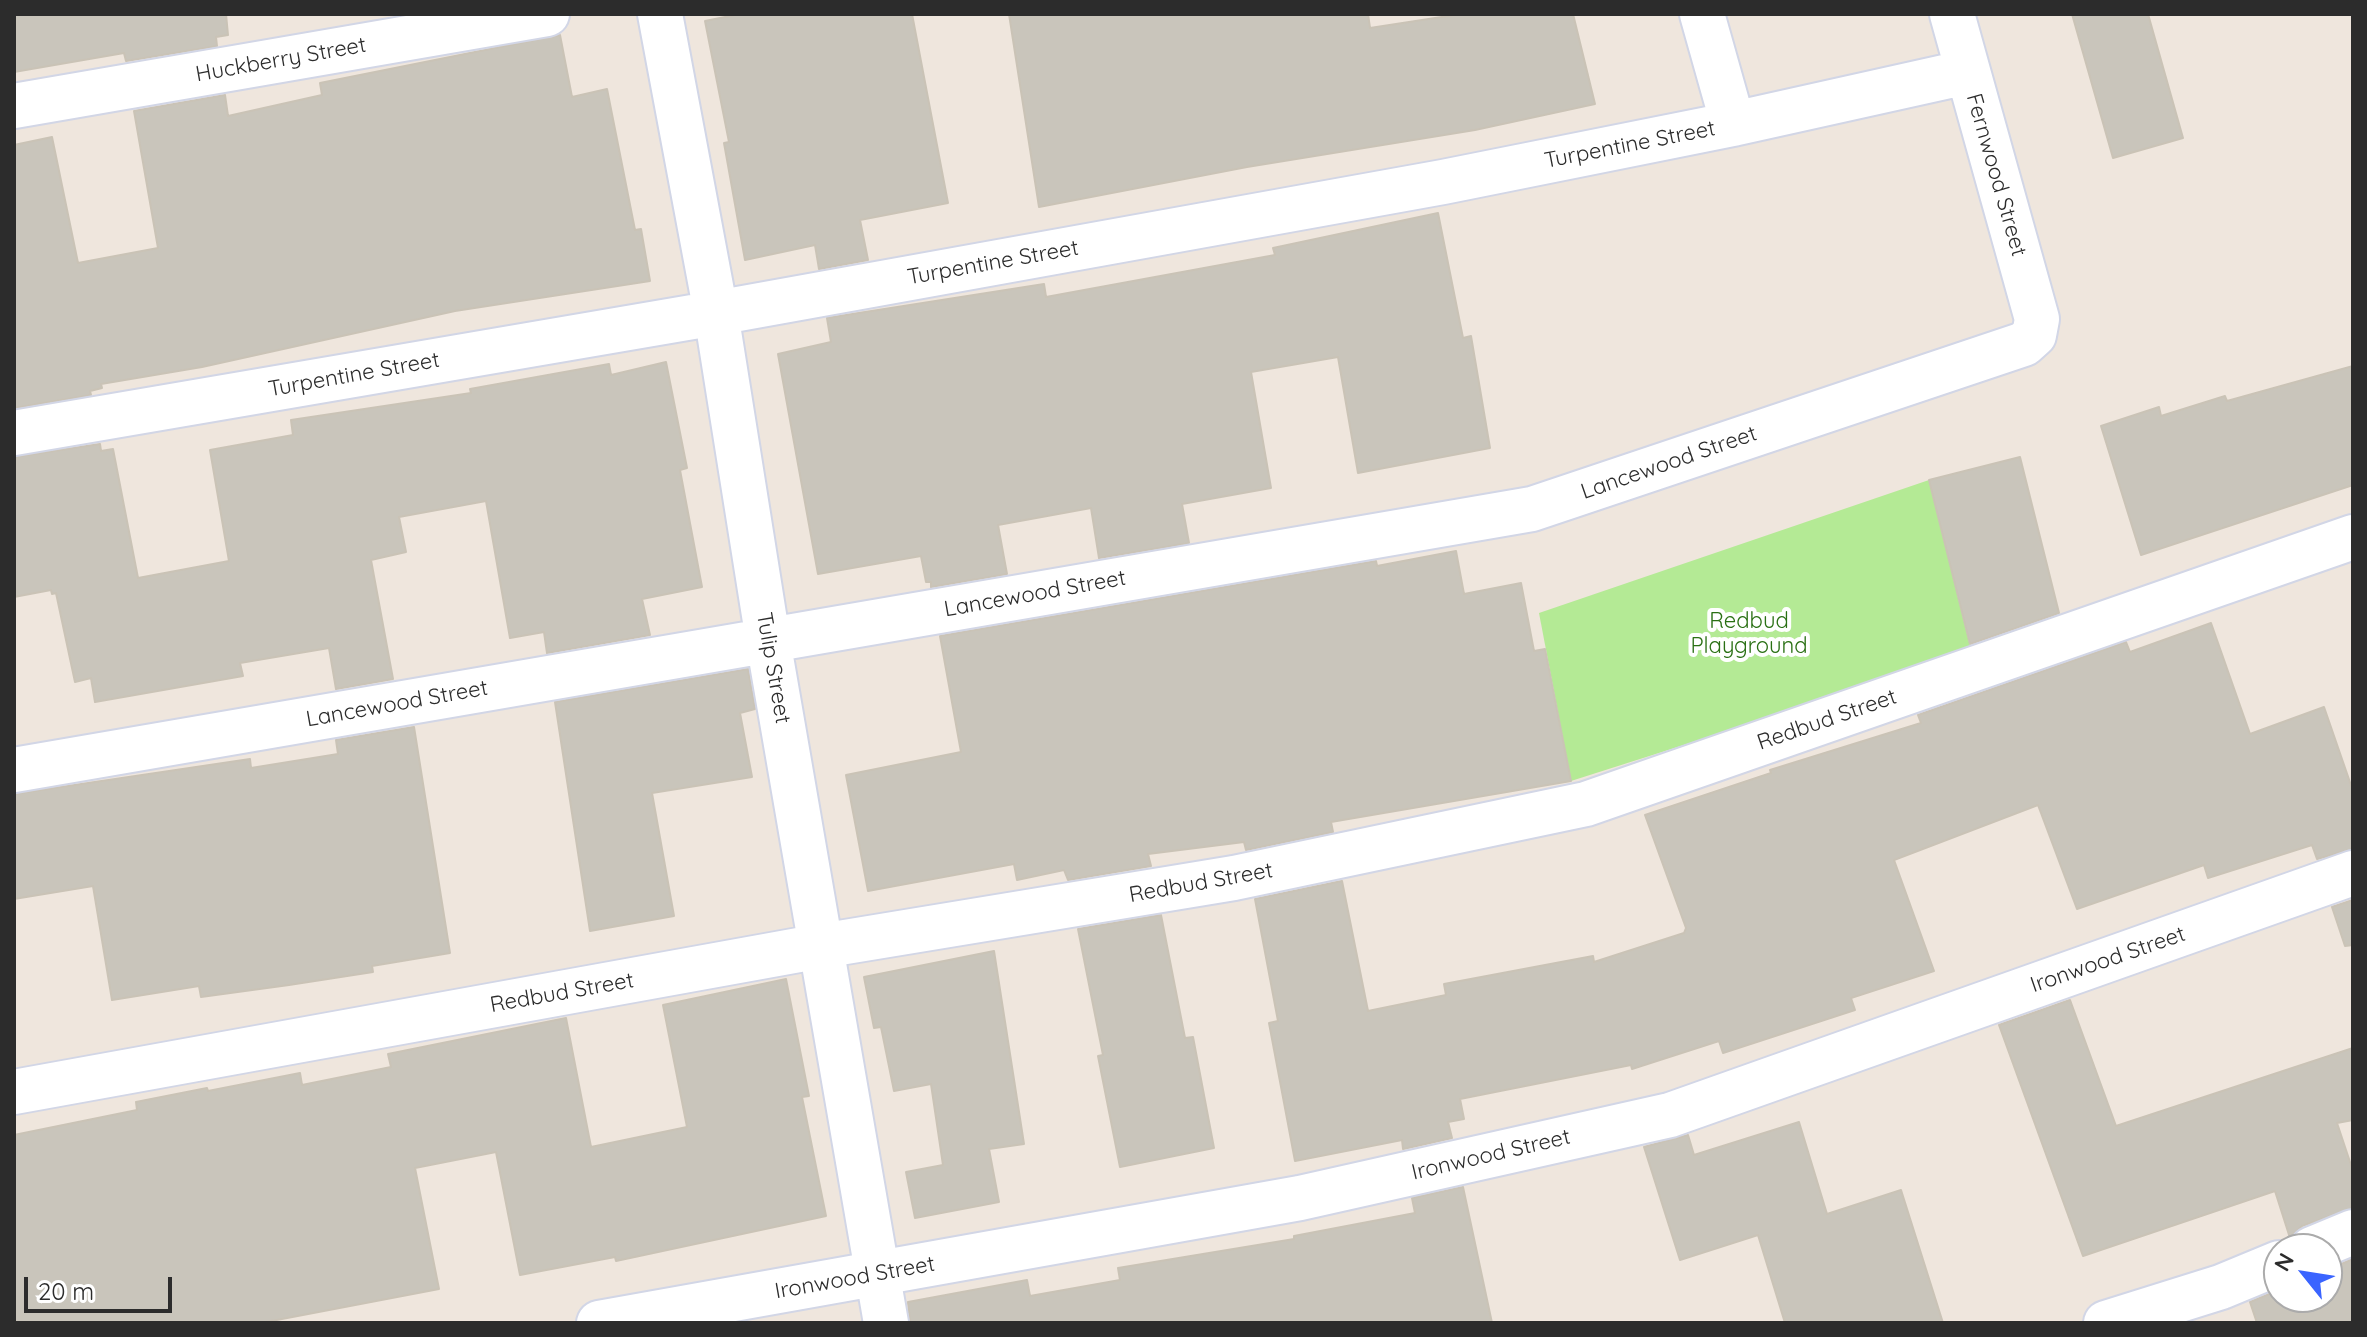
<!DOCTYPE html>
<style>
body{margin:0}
#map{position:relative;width:2367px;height:1337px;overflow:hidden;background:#efe6dd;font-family:Quicksand,sans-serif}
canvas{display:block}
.frame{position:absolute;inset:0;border:16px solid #2c2c2c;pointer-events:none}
.north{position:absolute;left:2263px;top:1233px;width:80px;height:80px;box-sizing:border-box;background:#fff;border:2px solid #ababab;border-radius:50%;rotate:300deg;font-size:22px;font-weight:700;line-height:32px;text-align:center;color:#2c2c2c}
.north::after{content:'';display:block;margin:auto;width:28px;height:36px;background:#3a64ff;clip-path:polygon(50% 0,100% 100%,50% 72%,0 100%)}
.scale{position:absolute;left:24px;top:1277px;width:148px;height:36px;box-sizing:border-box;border:4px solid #2c2c2c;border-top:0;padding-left:10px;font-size:24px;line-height:28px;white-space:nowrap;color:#2c2c2c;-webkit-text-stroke:6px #fff;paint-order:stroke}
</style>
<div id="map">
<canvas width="2367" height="1337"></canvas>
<div class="frame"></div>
<div class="north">N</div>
<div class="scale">20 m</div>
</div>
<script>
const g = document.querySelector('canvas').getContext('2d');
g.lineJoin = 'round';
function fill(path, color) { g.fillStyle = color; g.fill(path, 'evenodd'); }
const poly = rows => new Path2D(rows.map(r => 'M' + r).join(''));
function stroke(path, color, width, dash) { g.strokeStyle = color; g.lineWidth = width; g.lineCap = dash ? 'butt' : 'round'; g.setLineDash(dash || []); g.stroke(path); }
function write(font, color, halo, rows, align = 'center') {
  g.font = font + ' Quicksand,sans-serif'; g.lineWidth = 8; g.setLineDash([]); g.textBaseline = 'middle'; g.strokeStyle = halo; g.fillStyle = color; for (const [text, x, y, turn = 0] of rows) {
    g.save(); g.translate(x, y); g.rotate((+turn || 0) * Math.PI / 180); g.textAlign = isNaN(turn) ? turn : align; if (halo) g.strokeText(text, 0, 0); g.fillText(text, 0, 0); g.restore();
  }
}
fill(poly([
 [1929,480,1970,646,1778,715,1571,781,1539,613]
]), '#b4ea95');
const building = poly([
 [14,14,226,14,228,35,216,37,217,46,126,61,124,53,14,72,14,14],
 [740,14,912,14,948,203,860,220,868,260,819,269,815,245,745,260,724,143,729,142,705,21,740,14],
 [1009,14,1368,14,1370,28,1461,14,1573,14,1595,104,1475,130,1247,167,1039,207,1009,14],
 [2072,14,2148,14,2183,138,2113,158,2072,14],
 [560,35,572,97,607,89,635,230,641,229,650,281,455,311,202,367,101,384,102,388,90,391,91,395,14,408,14,145,52,137,78,263,158,248,134,111,225,95,228,116,322,95,320,83,560,35],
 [1438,213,1463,338,1471,336,1490,448,1358,473,1338,357,1251,372,1271,488,1182,504,1189,543,1099,558,1091,508,998,525,1007,574,931,587,931,582,926,582,921,556,818,574,778,354,831,342,827,318,1044,284,1046,297,1275,255,1273,248,1438,213],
 [666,362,687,468,680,470,702,587,642,599,650,635,547,653,544,632,510,638,486,501,399,517,406,552,371,560,393,679,336,689,329,648,240,663,243,676,95,702,91,678,75,682,56,593,52,594,51,590,14,597,14,457,100,444,101,451,113,449,138,578,229,561,210,450,293,435,291,420,471,393,470,389,609,364,611,375,666,362],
 [2353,366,2353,485,2141,555,2101,426,2159,407,2161,416,2225,396,2227,401,2353,366],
 [2020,457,2059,613,1970,644,1929,480,2020,457],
 [1456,551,1464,594,1521,583,1534,651,1545,649,1571,781,1331,822,1333,832,1246,850,1244,842,1148,854,1151,866,1068,880,1064,870,1017,880,1014,864,868,891,846,775,961,752,940,636,1376,561,1377,566,1456,551],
 [2211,623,2250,734,2324,707,2353,791,2353,849,2317,859,2312,845,2208,878,2204,865,2077,909,2038,805,1894,860,1934,971,1851,998,1855,1010,1723,1053,1719,1041,1632,1069,1631,1065,1460,1099,1464,1119,1448,1122,1452,1138,1403,1149,1402,1140,1295,1161,1269,1023,1278,1021,1255,899,1342,881,1368,1011,1446,995,1444,984,1593,956,1594,962,1684,933,1686,928,1645,815,1771,773,1770,770,1921,723,1918,715,2126,642,2130,652,2211,623],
 [748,669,755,709,740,713,752,777,652,793,674,916,590,931,555,702,748,669],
 [414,727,450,953,372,966,373,972,289,985,201,997,199,986,112,1000,93,886,14,899,14,794,250,759,251,768,338,754,336,740,414,727],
 [2353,900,2353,945,2345,946,2332,907,2353,900],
 [1161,915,1185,1038,1193,1037,1214,1148,1120,1167,1098,1056,1103,1055,1078,929,1161,915],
 [994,951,1024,1144,989,1149,999,1202,915,1218,906,1172,943,1165,931,1084,894,1091,881,1027,874,1028,864,977,994,951],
 [786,979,809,1096,802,1097,826,1216,616,1261,615,1257,520,1275,496,1152,415,1168,439,1289,261,1323,14,1323,14,1135,137,1110,136,1102,207,1088,208,1091,300,1073,302,1085,391,1067,388,1054,566,1018,591,1147,687,1127,663,1005,786,979],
 [2070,1000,2116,1126,2353,1048,2353,1120,2337,1123,2353,1171,2353,1208,2302,1226,2290,1238,2275,1191,2083,1256,1999,1025,2070,1000],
 [1799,1122,1827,1214,1901,1190,1943,1323,1785,1323,1758,1235,1680,1260,1644,1147,1688,1135,1694,1155,1799,1122],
 [1463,1187,1492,1323,910,1323,908,1302,1027,1280,1030,1296,1120,1280,1118,1268,1294,1239,1294,1236,1415,1213,1412,1198,1463,1187],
 [2353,1259,2353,1323,2257,1323,2250,1302,2279,1290,2279,1297,2327,1297,2327,1270,2353,1259]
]);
fill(building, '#c9c5bb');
stroke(building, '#cac3b6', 2);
const street = poly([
 [660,14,716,313,768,640,886,1323],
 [1702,14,1733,124],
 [14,106,547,14],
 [14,433,716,313,1443,182,1733,124,1967,72],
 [14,770,1532,509,2024,344,2034,335,2037,319,1952,14],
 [14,1092,821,946,1234,878,1586,804,2353,537],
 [2312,1249,2353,1232],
 [599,1323,1300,1198,1670,1115,2353,873],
 [2106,1323,2221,1287,2279,1263]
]);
stroke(street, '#d2d6e6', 48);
stroke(street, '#fff', 44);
write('22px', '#2c2c2c', '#fff', [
 ["Huckberry Street",281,60,-10],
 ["Turpentine Street",1630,145,-11],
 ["Fernwood Street",1996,175,74],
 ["Turpentine Street",993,263,-10],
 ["Turpentine Street",354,375,-10],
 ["Lancewood Street",1669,463,-19],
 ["Lancewood Street",1035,594,-10],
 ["Tulip Street",773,668,80],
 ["Lancewood Street",397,704,-10],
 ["Redbud Street",1827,720,-19],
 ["Redbud Street",1201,883,-10],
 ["Ironwood Street",2108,960,-19],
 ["Redbud Street",562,993,-10],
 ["Ironwood Street",1491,1155,-13],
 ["Ironwood Street",855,1278,-10]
]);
write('22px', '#2a7014', '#fff', [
 ["Redbud",1749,621],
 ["Playground",1749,646]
]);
</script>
